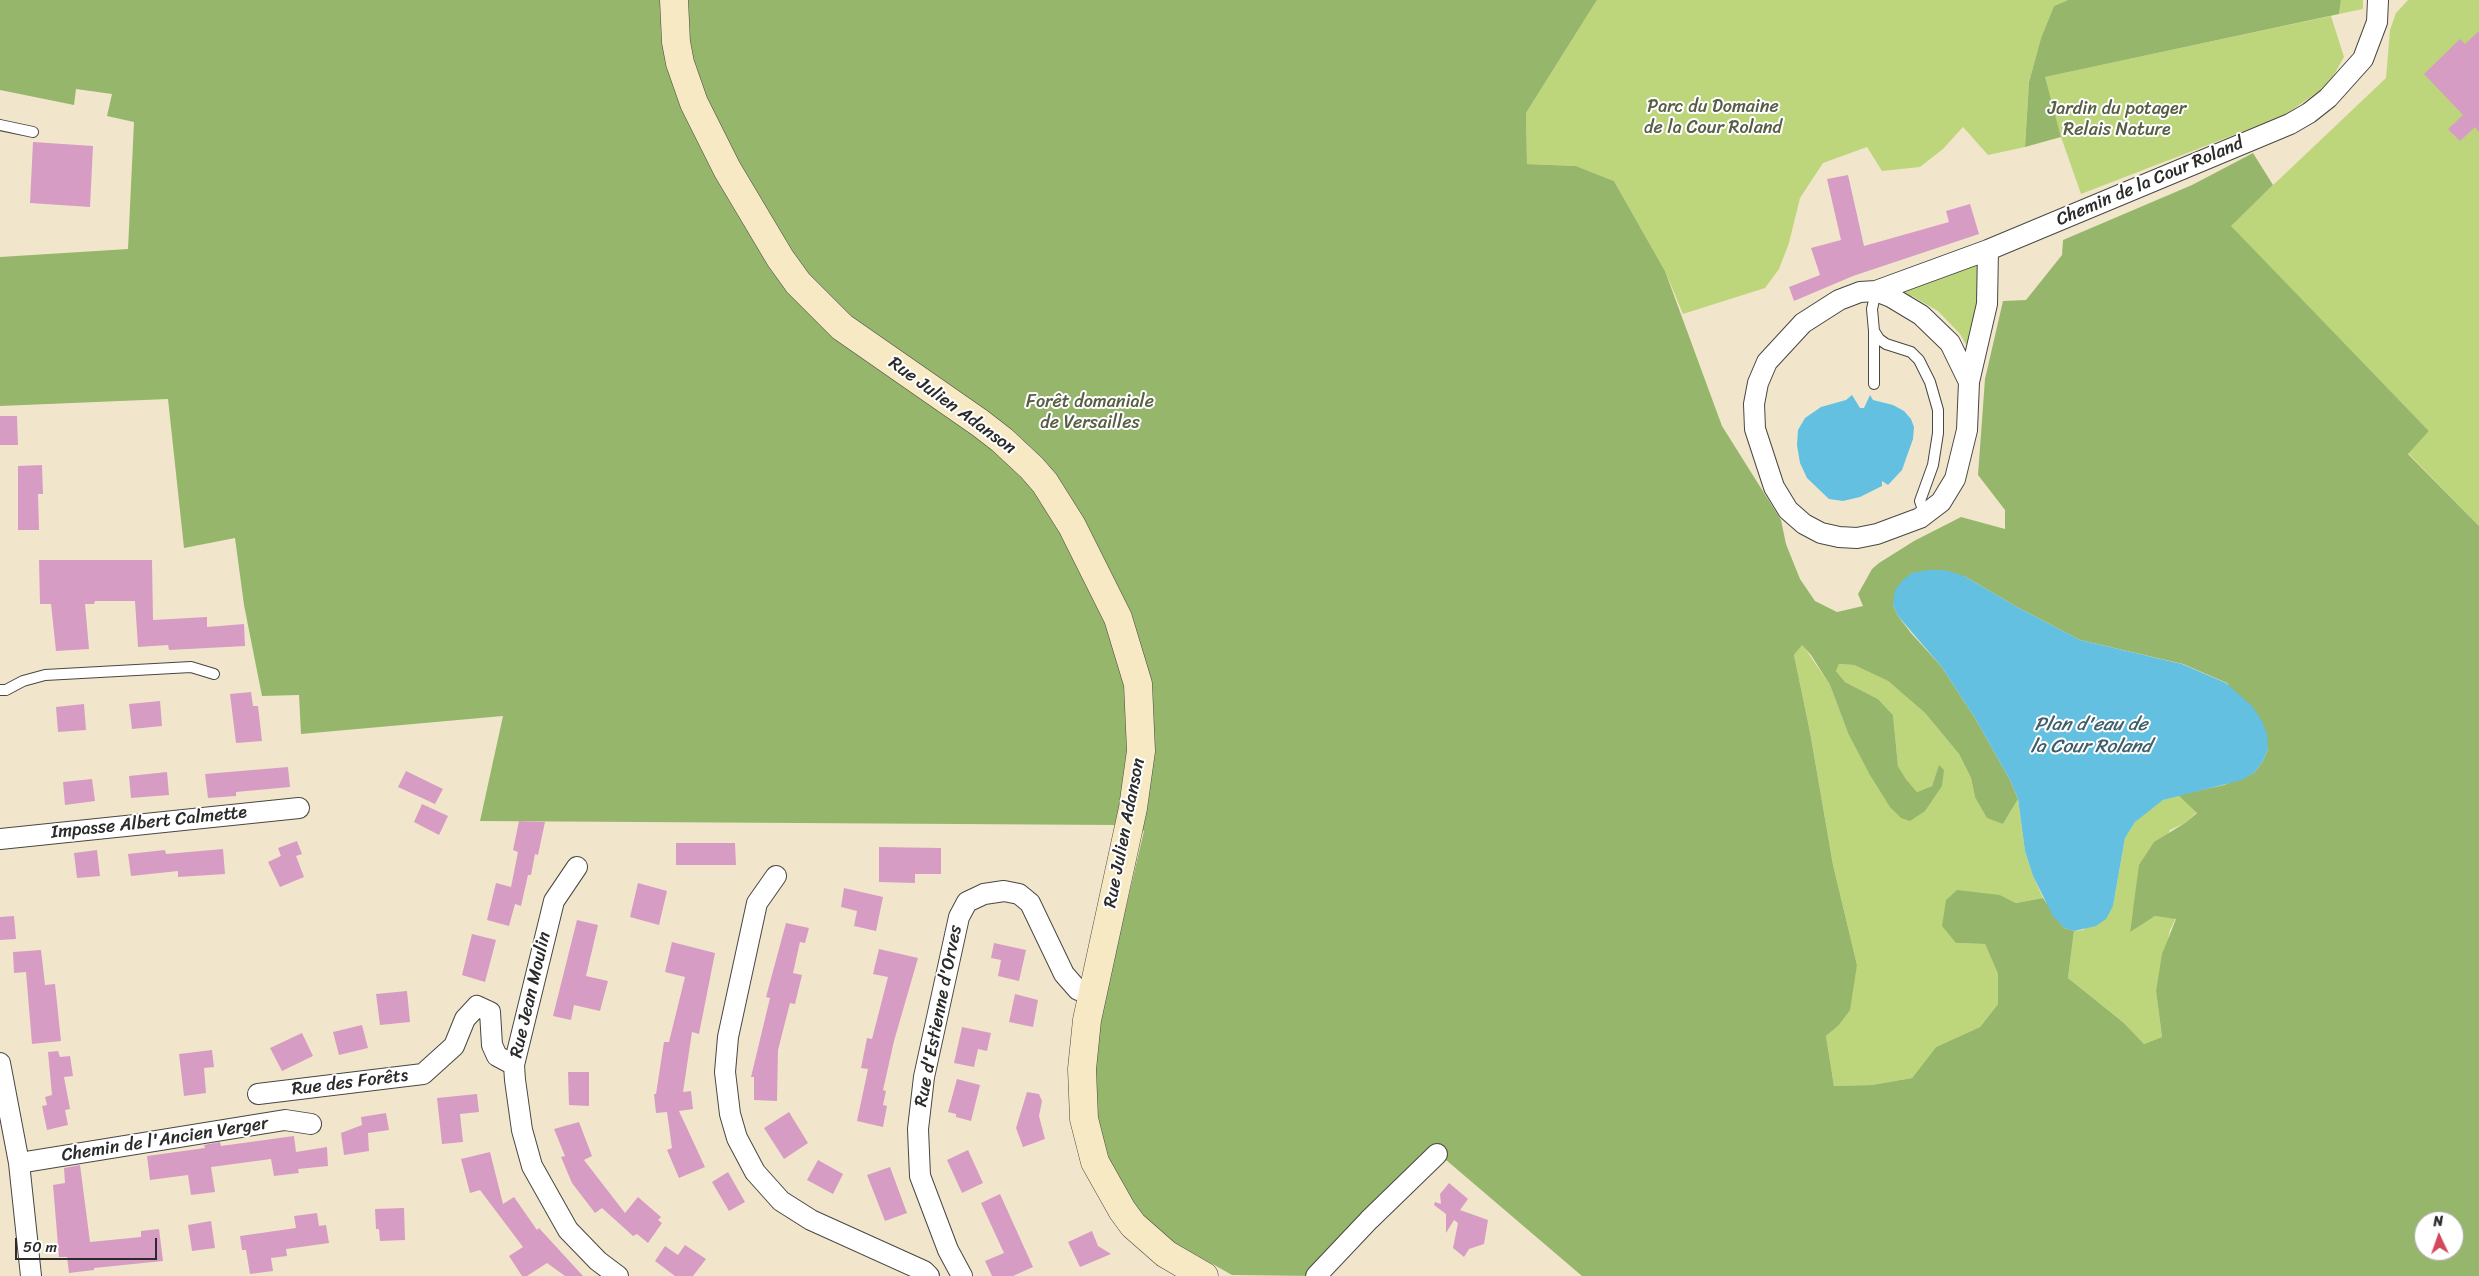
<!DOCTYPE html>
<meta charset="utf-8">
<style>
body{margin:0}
#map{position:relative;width:2479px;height:1276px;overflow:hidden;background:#f1e6cc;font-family:Sriracha,sans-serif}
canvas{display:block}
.north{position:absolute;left:2414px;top:1211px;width:50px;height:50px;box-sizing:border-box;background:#fff;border:1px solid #aaa;border-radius:50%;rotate:357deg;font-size:14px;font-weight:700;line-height:20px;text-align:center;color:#2b2b2b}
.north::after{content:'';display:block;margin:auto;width:18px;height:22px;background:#d1495b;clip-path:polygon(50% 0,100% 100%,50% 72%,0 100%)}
.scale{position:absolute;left:15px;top:1238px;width:142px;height:22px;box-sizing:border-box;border:2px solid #2b2b2b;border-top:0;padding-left:6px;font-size:15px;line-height:18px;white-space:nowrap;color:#2b2b2b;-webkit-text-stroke:4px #fff;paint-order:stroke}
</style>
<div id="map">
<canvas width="2479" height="1276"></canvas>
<div class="north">N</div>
<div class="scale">50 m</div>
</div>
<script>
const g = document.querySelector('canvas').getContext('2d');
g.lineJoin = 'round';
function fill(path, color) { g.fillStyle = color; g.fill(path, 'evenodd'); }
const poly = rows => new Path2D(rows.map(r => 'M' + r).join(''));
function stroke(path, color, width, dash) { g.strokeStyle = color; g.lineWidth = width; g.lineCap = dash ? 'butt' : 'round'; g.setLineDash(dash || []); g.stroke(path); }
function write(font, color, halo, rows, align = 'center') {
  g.font = font + ' Sriracha,sans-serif'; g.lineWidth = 4; g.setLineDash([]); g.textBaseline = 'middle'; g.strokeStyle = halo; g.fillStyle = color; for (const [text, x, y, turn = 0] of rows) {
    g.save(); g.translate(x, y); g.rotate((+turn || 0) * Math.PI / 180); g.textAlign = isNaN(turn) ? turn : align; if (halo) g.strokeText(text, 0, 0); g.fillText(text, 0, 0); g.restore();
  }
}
fill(poly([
 [1597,0,2068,0,2054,6,2041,38,2029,82,2025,147,1988,155,1963,127,1943,149,1920,167,1882,171,1867,147,1823,163,1800,198,1789,243,1779,269,1765,288,1683,314,1665,271,1614,181,1576,166,1527,164,1526,113],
 [2341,0,2363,0,2363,9,2339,14],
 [2408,0,2479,0,2479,526,2408,453,2429,431,2230,226,2386,78,2390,30,2396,13],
 [2331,16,2344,57,2328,85,2283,116,2081,194,2061,137,2044,77],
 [1978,264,1982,295,1968,350,1965,351,1967,346,1960,334,1938,311,1912,296,1909,301,1905,293,1907,290],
 [1802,644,1830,685,1848,733,1925,811,1939,766,1932,786,1917,792,1906,779,1898,766,1893,715,1878,699,1845,682,1836,671,1839,664,1854,665,1888,681,1925,713,1959,754,1971,778,1975,797,2003,824,2018,799,2025,851,2033,876,2043,898,2016,903,2000,895,1956,943,1985,944,1998,974,1998,1004,1980,1027,1936,1047,1912,1078,1872,1085,1834,1086,1826,1036,1838,1026,1857,965,1833,865,1810,732,1794,655],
 [2178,795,2197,812,2185,823,2170,830,2133,910,2130,931,2155,916,2176,918,2170,930,2156,991,2162,1037,2144,1044,2124,1023,2068,978,2074,931,2083,930,2113,906,2125,838,2135,822,2146,810,2163,800]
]), '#bed67b');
fill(poly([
 [0,0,1597,0,1526,113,1527,164,1576,166,1614,181,1665,271,1722,426,1781,520,1786,544,1800,579,1815,601,1837,612,1863,606,1858,594,1872,569,1879,563,1914,541,1961,517,2005,529,2005,510,1978,475,1985,379,2003,301,2026,300,2062,255,2063,240,2192,185,2253,153,2273,185,2231,226,2429,431,2408,454,2479,526,2479,1276,1582,1276,1432,1148,1315,1276,1232,1275,1147,1227,1095,1139,1095,1039,1144,831,1115,825,480,821,503,716,301,734,299,695,262,696,244,605,235,538,184,548,168,399,0,406,0,257,128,249,134,122,107,116,112,94,76,89,74,105,0,90],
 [1964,576,2017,607,2080,640,2183,664,2227,683,2268,749,2263,761,2254,773,2224,785,2178,795,2197,813,2185,823,2154,842,2139,865,2130,932,2155,916,2176,919,2162,954,2156,991,2162,1037,2144,1044,2124,1023,2068,978,2074,931,2064,928,2043,898,2016,903,2000,895,1957,890,1946,900,1942,926,1956,943,1985,944,1998,974,1998,1004,1980,1027,1936,1047,1912,1078,1872,1085,1834,1086,1826,1036,1838,1026,1850,1010,1857,965,1833,865,1810,732,1794,655,1802,645,1811,655,1830,685,1848,733,1870,775,1890,807,1901,818,1910,821,1925,811,1942,786,1944,770,1939,765,1932,786,1917,792,1906,779,1898,766,1893,715,1878,699,1845,682,1836,671,1839,664,1854,665,1888,681,1925,713,1959,754,1971,778,1975,797,1987,818,2003,824,2018,799,2010,780,1975,718,1941,666,1911,633,1898,616,1893,605],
 [2424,1221,2454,1221,2454,1251,2424,1251],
 [2068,0,2341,0,2339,14,2045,77,2061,137,2025,147,2029,82,2041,38,2054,6]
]), '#96b76b');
fill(poly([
 [1852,395,1860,408,1864,408,1870,395,1873,400,1893,405,1904,411,1911,419,1914,427,1913,439,1902,470,1888,485,1882,481,1882,486,1860,497,1843,501,1829,499,1807,478,1800,463,1797,445,1798,430,1805,418,1821,407,1846,400],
 [1928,570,1945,570,1964,576,2017,607,2080,640,2182,664,2226,683,2252,706,2262,721,2267,734,2268,749,2263,761,2254,773,2242,780,2163,800,2135,822,2125,838,2113,906,2106,919,2096,926,2074,931,2064,928,2053,916,2033,876,2025,851,2018,799,2010,780,1975,718,1941,666,1898,616,1893,605,1895,590,1903,580,1912,573]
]), '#63c0e1');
fill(poly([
 [2479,31,2479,132,2475,127,2460,141,2448,129,2463,115,2424,74,2460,39,2465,44],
 [33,142,93,146,90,207,30,203],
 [1848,175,1864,246,1949,222,1946,211,1970,204,1979,234,1853,276,1794,301,1789,287,1820,275,1811,248,1841,240,1827,179],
 [0,416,17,416,18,445,0,445],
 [42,465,43,494,38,494,39,530,18,530,18,466],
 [39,560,152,560,153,620,207,617,207,627,244,624,245,646,169,650,168,645,138,647,135,601,95,601,94,604,85,604,89,649,56,651,51,604,40,604],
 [251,692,253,706,258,706,262,741,236,743,230,694],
 [160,701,162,726,132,729,129,704],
 [84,704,86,730,58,732,56,707],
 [288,767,290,787,236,792,236,796,208,798,205,774],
 [406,771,443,789,435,804,398,787],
 [167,772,169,795,131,798,129,776],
 [92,779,95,801,65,805,63,782],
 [422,804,448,816,439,835,414,822],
 [519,821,545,822,538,855,535,854,531,875,528,875,521,906,515,904,509,926,487,920,496,883,511,887,518,852,513,850],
 [297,841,302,854,296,856,304,877,280,887,268,862,281,856,278,848],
 [676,843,735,843,736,865,676,865],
 [879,847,941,848,941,874,915,874,915,883,879,882],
 [223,849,225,874,178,877,178,871,131,876,128,854,165,850,166,854],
 [97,850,100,876,77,878,74,853],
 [638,883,667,891,659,925,630,917],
 [844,888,883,897,876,931,854,926,857,911,841,907],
 [14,916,16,939,0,940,0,917],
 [577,920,598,925,586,976,608,981,600,1011,574,1005,571,1020,553,1016],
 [786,923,809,928,805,943,800,942,793,973,802,975,795,1004,790,1003,778,1050,777,1101,754,1100,754,1077,751,1077,770,998,766,997],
 [472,934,496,940,485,982,462,975],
 [672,942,715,953,699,1034,692,1032,683,1092,691,1091,693,1109,679,1111,705,1167,679,1178,667,1150,672,1148,667,1112,656,1113,654,1094,656,1094,664,1042,669,1042,685,977,665,972],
 [994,943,1026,950,1019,981,998,976,1001,960,991,958],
 [879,949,918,958,894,1041,883,1090,886,1091,883,1105,887,1106,883,1127,857,1121,868,1069,861,1068,867,1038,872,1039,888,977,873,974],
 [41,950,45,985,55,984,61,1041,32,1044,26,972,14,973,13,952],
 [407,991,410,1022,380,1025,376,994],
 [1015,994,1038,1000,1033,1027,1009,1022],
 [362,1025,368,1048,339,1055,333,1032],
 [962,1027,991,1033,987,1051,978,1049,974,1067,954,1063],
 [302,1033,313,1056,282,1071,270,1048],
 [212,1050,214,1067,204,1068,206,1093,184,1096,179,1054],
 [58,1051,60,1057,70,1056,73,1076,64,1077,70,1109,65,1110,68,1125,47,1130,42,1106,47,1105,45,1097,52,1095,48,1052],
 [568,1072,589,1072,589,1106,569,1105],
 [957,1079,980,1085,971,1121,956,1117,956,1114,948,1112],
 [1027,1092,1039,1094,1042,1101,1039,1116,1045,1139,1023,1147,1016,1128],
 [477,1094,479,1112,460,1114,463,1142,442,1144,437,1098],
 [789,1112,808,1143,784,1159,764,1128],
 [386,1113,389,1130,368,1133,369,1151,344,1155,341,1133,362,1125,361,1117],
 [579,1122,592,1156,584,1160,625,1213,638,1197,661,1217,658,1220,662,1223,648,1243,637,1234,633,1236,602,1208,595,1213,572,1183,561,1157,565,1156,554,1129],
 [294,1136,296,1152,327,1147,328,1166,298,1169,299,1173,274,1176,271,1159,211,1167,215,1192,191,1195,188,1175,150,1180,147,1156,205,1148,204,1145,220,1142,221,1146],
 [968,1150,983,1183,962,1193,947,1160],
 [490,1152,503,1204,514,1197,537,1230,539,1228,583,1276,565,1276,547,1263,527,1276,522,1276,509,1256,523,1247,480,1190,470,1193,461,1159],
 [818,1160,843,1174,833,1194,807,1180],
 [80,1165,90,1242,141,1237,141,1231,159,1229,163,1261,94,1268,94,1270,69,1273,67,1257,59,1257,53,1185,65,1183,64,1168],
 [890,1167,907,1213,885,1221,867,1175],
 [728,1172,745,1202,729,1211,712,1182],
 [1449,1183,1468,1199,1460,1210,1488,1220,1484,1244,1469,1249,1464,1257,1453,1248,1458,1223,1454,1220,1446,1233,1446,1214,1434,1205,1435,1202,1441,1204,1440,1194],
 [1000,1194,1033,1267,1013,1276,992,1276,985,1261,1004,1253,981,1203],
 [404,1208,405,1240,380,1241,379,1229,376,1229,375,1209],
 [317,1213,319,1226,326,1225,329,1243,286,1249,287,1256,271,1258,273,1271,250,1274,246,1250,242,1250,240,1236,296,1228,294,1216],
 [211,1221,215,1248,192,1251,188,1225],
 [1092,1231,1098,1246,1111,1254,1080,1267,1068,1242],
 [685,1245,706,1259,693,1276,675,1276,655,1261,665,1246,678,1255]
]), '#d79cc3');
const service = poly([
 [0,125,33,132],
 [1876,291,1872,309,1874,331,1879,339,1886,344,1911,352,1919,360,1930,382,1938,410,1938,433,1933,465,1920,501,1925,515],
 [1874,332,1874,384],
 [0,690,6,690,23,681,45,675,191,667,214,674]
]);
const minor = poly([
 [1988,250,1987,304,1969,382,1967,430,1955,479,1941,502,1920,518,1877,534,1857,538,1839,537,1821,533,1804,524,1788,510,1774,487,1755,429,1754,404,1758,383,1767,362,1803,323,1839,300,1860,292,1876,291,1988,250,2290,124,2309,113,2328,98,2363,59,2377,22,2378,0],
 [1876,291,1891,297,1921,315,1950,343,1969,382],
 [0,839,299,808],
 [577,867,554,901,514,1065,515,1080,522,1130,532,1166,568,1230,598,1261,618,1276],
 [776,876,757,903,728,1037,725,1072,730,1114,737,1138,755,1172,781,1201,811,1220,924,1271,929,1276],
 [0,1063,19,1163,31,1276],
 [258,1094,423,1074,454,1046,465,1019,477,1006,490,1012,492,1045,497,1056,514,1065],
 [19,1163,285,1120,311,1124],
 [962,1276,948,1250,920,1176,918,1129,924,1077,959,917,967,902,984,894,1004,891,1019,894,1030,903,1064,974,1078,990,1092,994],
 [1316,1276,1369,1220,1437,1154]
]);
const secondary = poly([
 [674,0,676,42,680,63,694,103,727,169,780,258,798,283,842,327,980,423,1002,440,1032,468,1045,483,1072,526,1118,618,1138,684,1141,751,1133,808,1087,1020,1082,1069,1084,1119,1095,1162,1122,1210,1133,1225,1166,1254,1204,1276]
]);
stroke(service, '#494743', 12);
stroke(minor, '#494743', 22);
stroke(secondary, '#494743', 29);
stroke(service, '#fff', 10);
stroke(minor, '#fff', 20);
stroke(secondary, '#f6e9c3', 28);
write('18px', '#575e43', '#fff', [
 ["Parc du Domaine",1713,107],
 ["de la Cour Roland",1713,128],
 ["Jardin du potager",2117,109],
 ["Relais Nature",2117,130],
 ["Forêt domaniale",1090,402],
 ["de Versailles",1090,423]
]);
write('18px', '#2b2b2b', '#fff', [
 ["Chemin de la Cour Roland",2150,182,-23],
 ["Rue Julien Adanson",952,406,36],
 ["Impasse Albert Calmette",149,823,-6],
 ["Rue Julien Adanson",1125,833,-79],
 ["Rue Jean Moulin",531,995,-77],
 ["Rue d'Estienne d'Orves",939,1016,-79],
 ["Rue des Forêts",350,1083,-7],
 ["Chemin de l'Ancien Verger",165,1140,-9]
]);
write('italic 19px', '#3f5f6b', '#fff', [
 ["Plan d'eau de",2091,725],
 ["la Cour Roland",2091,747]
]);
</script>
